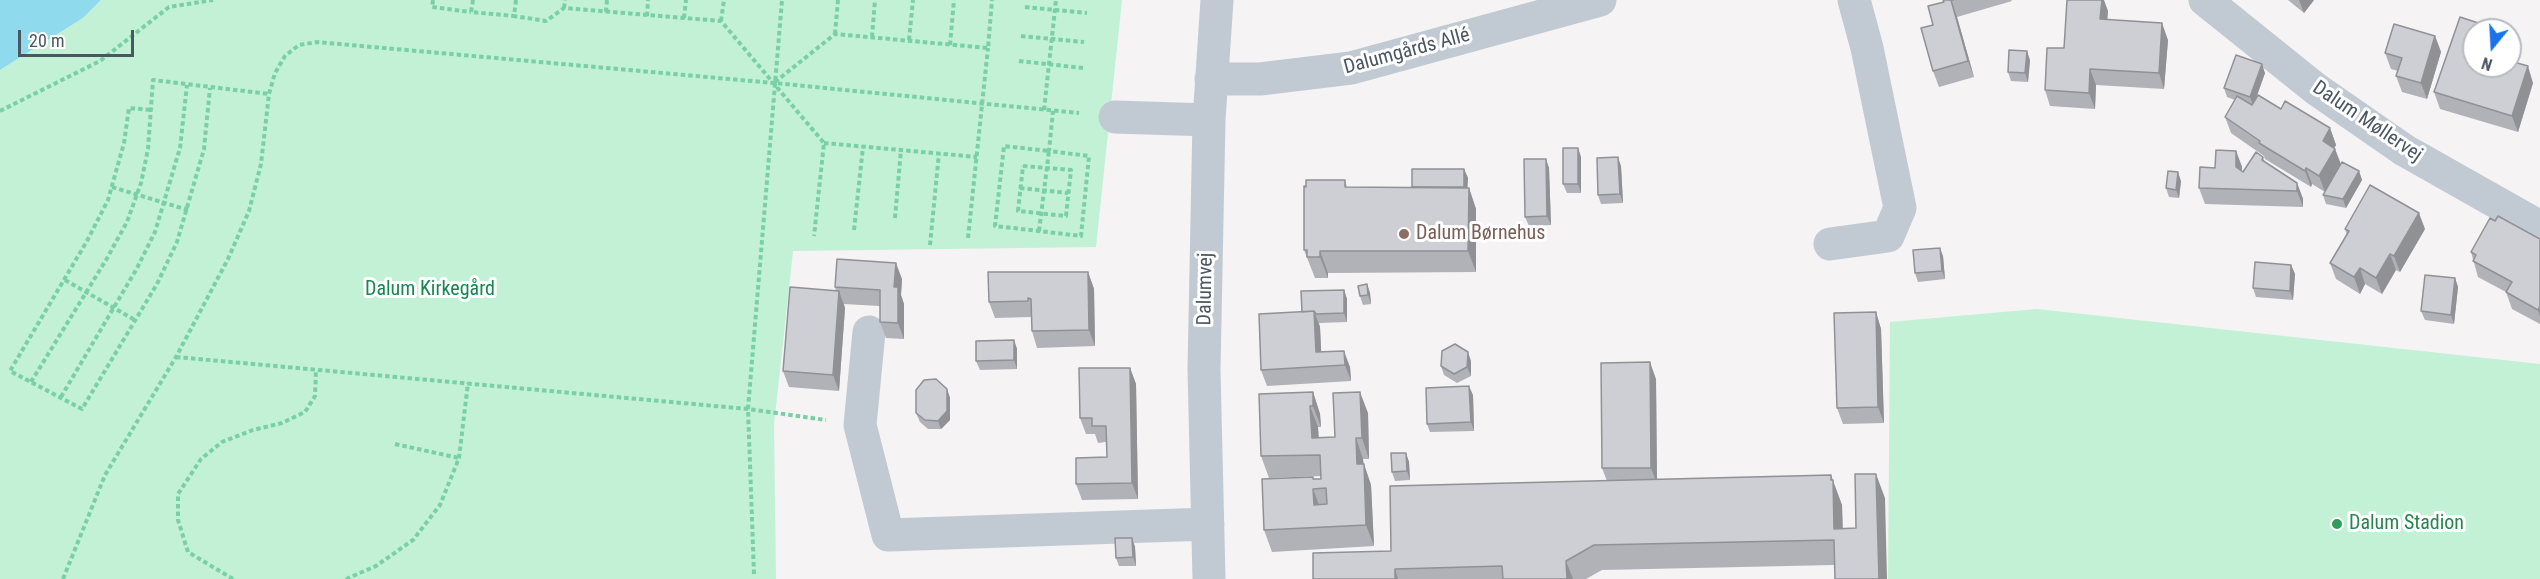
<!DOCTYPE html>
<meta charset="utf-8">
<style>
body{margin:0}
#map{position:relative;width:2540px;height:579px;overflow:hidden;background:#f5f3f3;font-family:"Roboto Condensed",sans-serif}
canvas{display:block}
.north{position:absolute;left:2462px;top:18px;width:60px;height:60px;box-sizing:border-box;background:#fff;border:2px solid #b7bbc0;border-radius:50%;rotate:198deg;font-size:16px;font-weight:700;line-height:24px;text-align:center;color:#4a5661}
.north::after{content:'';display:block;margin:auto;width:21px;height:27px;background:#1a73e8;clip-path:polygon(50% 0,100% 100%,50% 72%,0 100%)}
.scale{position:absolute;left:18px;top:30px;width:116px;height:27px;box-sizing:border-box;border:3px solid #4a5661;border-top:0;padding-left:8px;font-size:18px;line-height:21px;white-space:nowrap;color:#4a5661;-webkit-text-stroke:4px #fff;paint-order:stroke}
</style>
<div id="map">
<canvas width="2540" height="579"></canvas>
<div class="north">N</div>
<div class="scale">20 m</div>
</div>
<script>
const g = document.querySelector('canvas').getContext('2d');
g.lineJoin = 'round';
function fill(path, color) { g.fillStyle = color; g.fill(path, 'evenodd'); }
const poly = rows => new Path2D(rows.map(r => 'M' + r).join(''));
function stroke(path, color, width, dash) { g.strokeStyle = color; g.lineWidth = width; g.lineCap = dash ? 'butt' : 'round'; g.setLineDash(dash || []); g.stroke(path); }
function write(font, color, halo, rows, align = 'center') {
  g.font = font + ' "Roboto Condensed",sans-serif'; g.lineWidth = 6; g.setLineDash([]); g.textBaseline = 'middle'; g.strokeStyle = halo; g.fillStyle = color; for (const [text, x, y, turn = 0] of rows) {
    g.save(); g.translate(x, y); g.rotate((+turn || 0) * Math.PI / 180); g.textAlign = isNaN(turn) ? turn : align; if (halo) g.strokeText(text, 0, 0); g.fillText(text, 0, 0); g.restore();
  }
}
fill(poly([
 [101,0,1122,0,1096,247,793,251,774,425,776,579,0,579,0,70,83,18],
 [2037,309,2540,364,2540,579,1888,579,1890,322]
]), '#c3f1d5');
fill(poly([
 [0,0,101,0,83,18,0,70]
]), '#90daee');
stroke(poly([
 [433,0,432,7,471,12],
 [473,0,471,12,514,16],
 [516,0,514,16,546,21,564,8,721,21,824,143,814,236],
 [1025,7,1087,13],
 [564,8,565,0],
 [606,12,607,0],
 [647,16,648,0],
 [684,18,686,0],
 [721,21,724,0],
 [835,34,838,0],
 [1021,36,1084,42],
 [872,37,875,0],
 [909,40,913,0],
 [950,45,954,0],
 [1019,61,1083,68],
 [775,82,835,34,988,48,992,0],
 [150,110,129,108,124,143,108,200,87,241,10,371,82,409,157,284,177,242,204,149,210,88],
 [1044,110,1056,0],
 [0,111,100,61,169,7,213,0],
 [824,143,977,157],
 [1023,166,1071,170,1066,216,1018,211,1023,166],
 [112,187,188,210],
 [1020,188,1068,193],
 [895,218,901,150],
 [854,230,863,147],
 [1039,231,1049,151,1004,146,995,226,1039,231,1081,236,1089,156,1049,151,1053,111],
 [968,238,988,48],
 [930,245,939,153],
 [65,280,135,320],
 [176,357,748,409,826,420],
 [31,382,106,260,127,222,141,183,148,149,153,80,269,94],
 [61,397,136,270,155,232,180,148,187,85],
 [395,444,459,458],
 [754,574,748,409,782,0],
 [63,579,105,475,176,357,228,259,249,211,261,164,269,94,275,73,285,56,299,45,317,42,774,83,1079,113],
 [233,579,188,552,178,520,178,494,201,459,222,442,253,430,282,423,305,412,315,396,316,370],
 [346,579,376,566,413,540,440,505,459,458,468,383]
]), '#7ad0a6', 4, [4.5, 3]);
stroke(poly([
 [2205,0,2316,89,2404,150,2540,227],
 [1211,79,1260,79,1351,68,1600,0],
 [1115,117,1209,120],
 [1830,244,1888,236,1900,208,1867,48,1854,0],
 [869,332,860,425,888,535,1208,524],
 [1209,579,1204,369,1209,120,1217,0]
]), '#c1cad2', 33);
fill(poly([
 [1943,0,2011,0,2012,1,1957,17,1974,77,1939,87,1933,71,1944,2],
 [2288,0,2314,0,2304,13],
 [2108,11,2107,20,2168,40,2164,89,2096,85,2095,109,2050,106,2045,90,2064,48],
 [2435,36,2441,52,2427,99,2402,92,2396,76,2398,71,2391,69,2385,53],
 [2030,60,2028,82,2011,81,2008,72],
 [2474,66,2533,83,2518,132,2440,109,2434,92],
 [2265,73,2256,99,2330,128,2336,145,2334,148,2335,149,2341,164,2359,171,2362,180,2346,208,2326,204,2323,195,2325,192,2312,184,2311,187,2265,159,2264,156,2231,133,2225,117,2235,100,2227,97,2224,88],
 [1578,148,1581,157,1581,193,1567,193,1563,184],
 [2236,151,2242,167,2242,172,2243,172,2263,157,2265,163,2297,183,2303,199,2303,207,2205,204,2199,188,2215,168],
 [1546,159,1549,168,1551,225,1529,226,1525,217],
 [1621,166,1623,203,1601,204,1598,195],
 [1464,169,1468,178,1467,188,1469,188,1476,209,1476,272,1328,273,1328,278,1315,278,1304,250,1306,187,1345,180,1347,187,1412,187],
 [2181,181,2179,198,2169,197,2166,188],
 [2495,221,2540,239,2540,324,2512,309,2506,292,2478,277,2471,252],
 [2345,229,2425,229,2400,272,2396,270,2382,294,2365,284,2360,294,2336,279,2330,263,2347,235],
 [1943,256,1945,279,1918,282,1915,273],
 [2291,265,2295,274,2293,300,2256,297,2253,288],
 [1088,272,1094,289,1095,346,1037,348,1032,331,1031,317,995,318,989,302],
 [2455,278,2458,287,2454,324,2425,320,2421,311],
 [902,279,901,295,904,304,904,339,886,338,880,322,880,306,844,304,845,308,839,391,789,387,783,371,836,291,835,287],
 [1367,284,1370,293,1371,304,1363,305,1360,296],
 [1344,290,1347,299,1347,322,1319,323,1320,327,1321,352,1350,367,1351,381,1267,386,1261,370,1302,312],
 [1876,312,1881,329,1884,423,1843,424,1837,408],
 [1014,340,1017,349,1017,369,980,370,976,361],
 [1471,361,1471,376,1457,383,1444,375,1441,366],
 [1130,368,1136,384,1138,499,1082,500,1076,484,1107,457,1106,442,1098,443,1095,434,1086,434,1080,418],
 [1656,379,1657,479,1832,480,1842,505,1843,529,1856,528,1885,498,1834,565,1602,570,1586,579,1313,579,1391,551,1607,481,1602,468],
 [947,389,950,398,950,420,941,429,928,429,920,422,916,413],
 [1313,392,1320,414,1321,427,1318,427,1319,437,1335,437,1368,413,1369,459,1363,459,1364,464,1371,485,1374,546,1272,552,1264,530,1314,479,1321,479,1321,476,1269,478,1261,456],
 [1473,395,1474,431,1430,432,1427,424],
 [1406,453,1409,462,1410,480,1395,481,1392,472],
 [1132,538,1135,547,1136,566,1119,566,1116,558]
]), '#b0b2b7');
fill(poly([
 [1951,0,1957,17,1974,77,1968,61],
 [2102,0,2104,0,2108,11,2106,35,2100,19],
 [2299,0,2314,0,2304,13],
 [2162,23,2168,40,2164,89,2159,73],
 [2435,36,2441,52,2427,99,2421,83],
 [2027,51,2030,60,2028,82,2025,73],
 [2262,64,2265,73,2253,106,2250,97],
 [2528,66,2533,83,2518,132,2512,116],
 [2090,69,2096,85,2095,109,2089,93],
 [2330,128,2336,145,2329,158,2323,141],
 [1578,148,1581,157,1581,193,1578,184],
 [2335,149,2341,165,2325,192,2319,176],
 [2236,151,2242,167,2241,183,2236,167],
 [1618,157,1621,166,1623,203,1620,194],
 [1546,159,1549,168,1551,225,1547,216],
 [2306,168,2312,184,2311,187,2305,171],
 [1464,169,1468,178,1467,196,1464,187],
 [2359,171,2362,180,2346,208,2343,199],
 [2178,172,2181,181,2179,198,2176,190],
 [2297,183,2303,199,2303,207,2297,191],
 [1469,188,1476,209,1476,272,1468,251],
 [2419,213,2425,229,2400,272,2394,256],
 [1940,248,1943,256,1945,279,1942,271],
 [1320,251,1328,273,1328,278,1320,257],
 [2390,254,2396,270,2382,294,2376,278],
 [896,263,902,279,901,295,904,304,904,339,898,323,894,287],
 [2291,265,2295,274,2293,300,2290,291],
 [2360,268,2365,284,2360,294,2354,277],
 [1088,272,1094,289,1095,346,1089,330],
 [2455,278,2458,287,2454,324,2451,315],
 [1367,284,1370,293,1371,304,1368,295],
 [1344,290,1347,299,1347,322,1344,313],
 [839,291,845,308,839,391,833,375],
 [2540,306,2540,317,2538,310],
 [1314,311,1320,327,1322,368,1316,352],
 [1876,312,1881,329,1884,423,1878,407],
 [1014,340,1017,349,1017,369,1014,360],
 [1344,351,1350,367,1351,381,1345,365],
 [1468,352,1471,361,1471,376,1467,367],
 [1650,362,1656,379,1657,484,1651,468],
 [1130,368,1136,384,1138,499,1132,483],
 [1469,386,1473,395,1474,431,1471,422],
 [947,389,950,398,950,420,941,429,938,421],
 [1313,392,1320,414,1321,427,1313,406],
 [1360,392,1368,413,1369,459,1362,438],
 [1310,406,1318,427,1319,455,1312,438],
 [1356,438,1363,459,1364,486,1357,464],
 [1406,453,1409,462,1410,480,1407,471],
 [1364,464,1371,485,1374,546,1366,525],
 [1876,474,1885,498,1887,579,1879,579],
 [1831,475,1842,505,1843,553,1834,529],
 [1313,489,1321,510,1314,505],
 [1132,538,1135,547,1136,566,1133,557],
 [1566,561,1573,579,1567,579],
 [1395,569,1398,579,1395,579]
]), '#909195');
const building = poly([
 [1943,0,1953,0,1951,0,1968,61,1933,71,1921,28,1933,25,1928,6,1944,2,1943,0],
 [2067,0,2102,0,2100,19,2162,23,2159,73,2090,69,2089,93,2045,90,2047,48,2064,48,2067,0],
 [2460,17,2500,30,2474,30,2474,66,2510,66,2510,61,2528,66,2512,116,2434,92,2460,17],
 [2394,24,2435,36,2421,83,2396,76,2402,58,2385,53,2394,24],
 [2009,50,2027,51,2025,73,2008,72,2009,50],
 [2236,55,2262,64,2250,97,2224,88,2236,55],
 [2258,95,2281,109,2285,101,2330,128,2323,141,2335,149,2319,176,2306,168,2305,171,2259,143,2260,141,2225,117,2237,96,2252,105,2258,95],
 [1563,148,1578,148,1578,184,1563,184,1563,148],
 [2216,150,2236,151,2236,167,2243,172,2256,152,2263,157,2262,160,2297,183,2297,191,2199,188,2200,167,2215,168,2216,150],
 [1618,157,1620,194,1598,195,1597,158,1618,157],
 [1524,159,1546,159,1547,216,1525,217,1524,159],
 [2342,162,2359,171,2343,199,2323,195,2342,162],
 [1412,169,1464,169,1464,187,1412,187,1412,169],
 [2168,171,2178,172,2176,190,2166,188,2168,171],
 [1306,180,1345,180,1345,187,1469,188,1468,251,1320,251,1320,257,1307,257,1307,250,1304,250,1304,186,1306,187,1306,180],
 [2370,185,2419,213,2394,256,2390,254,2376,278,2360,268,2354,277,2330,263,2349,231,2345,229,2370,185],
 [2498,216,2540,239,2540,306,2538,310,2506,292,2512,282,2473,261,2476,255,2471,252,2490,218,2495,221,2498,216],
 [1940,248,1942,271,1915,273,1913,250,1940,248],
 [837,259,896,263,894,287,898,287,898,323,880,322,880,290,835,287,837,259],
 [2255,262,2291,265,2290,291,2253,288,2255,262],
 [988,272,1088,272,1089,330,1032,331,1031,299,1028,298,1028,301,989,302,988,272],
 [2425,275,2455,278,2451,315,2421,311,2425,275],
 [1367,284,1368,295,1360,296,1358,286,1367,284],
 [790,287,839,291,833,375,783,371,790,287],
 [1344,290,1344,313,1316,314,1314,311,1302,312,1301,291,1344,290],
 [1314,311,1316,352,1344,351,1345,365,1261,370,1259,314,1314,311],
 [1876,312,1878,407,1837,408,1834,313,1876,312],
 [1014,340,1014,360,976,361,976,341,1014,340],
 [1455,344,1468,352,1467,367,1454,374,1441,366,1442,351,1455,344],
 [1650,362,1651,468,1602,468,1601,363,1650,362],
 [1079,368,1130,368,1132,483,1076,484,1076,458,1107,457,1106,426,1092,426,1092,418,1080,418,1079,368],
 [936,379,947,389,947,411,938,421,925,420,916,413,916,390,924,380,936,379],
 [1469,386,1471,422,1427,424,1426,388,1469,386],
 [1313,392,1313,406,1310,406,1312,438,1335,437,1333,393,1360,392,1362,438,1356,438,1357,464,1364,464,1366,525,1264,530,1262,479,1313,477,1313,479,1321,479,1320,455,1261,456,1259,394,1313,392],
 [1326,488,1327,504,1314,505,1313,489,1326,488],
 [1391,453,1406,453,1407,471,1392,472,1391,453],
 [1855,474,1876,474,1879,579,1835,579,1834,540,1594,545,1566,561,1567,579,1503,579,1502,566,1395,569,1395,579,1313,579,1313,553,1391,551,1390,486,1831,475,1831,480,1833,480,1834,529,1856,528,1855,474],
 [1115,538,1132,538,1133,557,1116,558,1115,538]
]);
fill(building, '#cdcfd5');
stroke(building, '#909195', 1.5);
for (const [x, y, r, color] of [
 [1404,234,6,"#8d6e63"],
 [2337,524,6,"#2e9e5b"]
]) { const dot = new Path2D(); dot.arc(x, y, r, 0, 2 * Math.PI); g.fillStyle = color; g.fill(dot); stroke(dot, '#fff', 2); }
write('20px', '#4a5661', '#fff', [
 ["Dalumgårds Allé",1407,52,-15],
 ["Dalum Møllervej",2367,122,34],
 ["Dalumvej",1206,289,-89]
]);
write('20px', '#785e54', '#fff', [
 ["Dalum Børnehus",1416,234]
], 'left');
write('20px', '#17864f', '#fff', [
 ["Dalum Kirkegård",430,290]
]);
write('20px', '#27864d', '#fff', [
 ["Dalum Stadion",2349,524]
], 'left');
</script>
